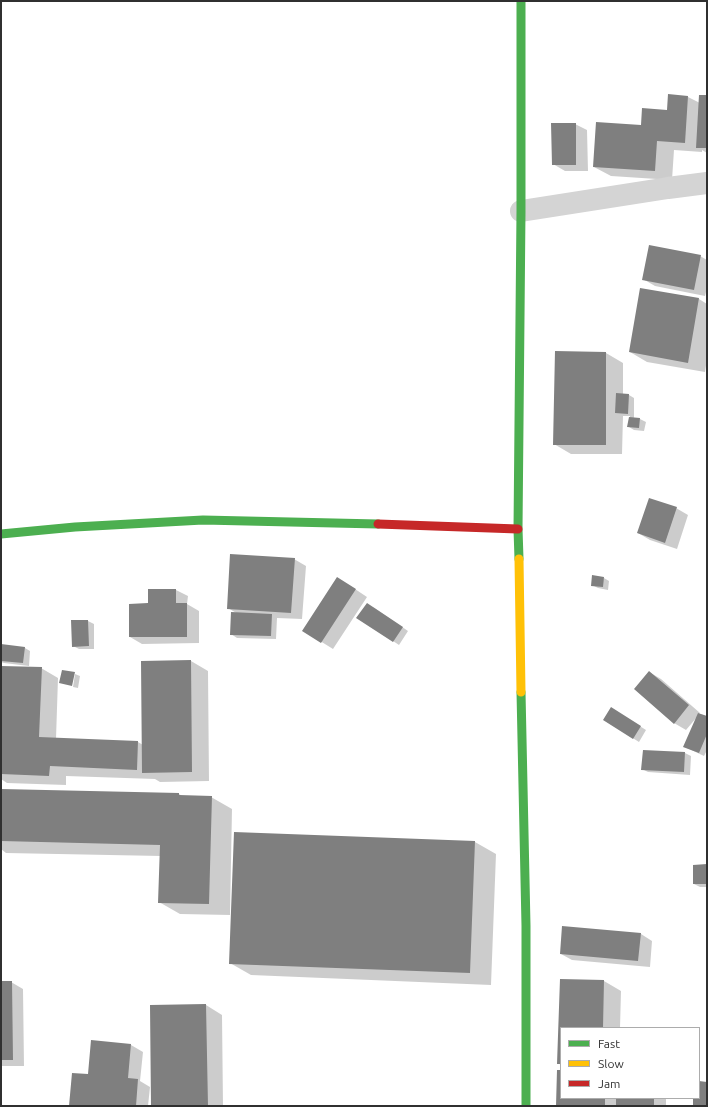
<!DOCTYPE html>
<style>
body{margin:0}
#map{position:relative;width:708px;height:1107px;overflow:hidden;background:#fff;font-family:Ubuntu,sans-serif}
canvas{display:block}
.frame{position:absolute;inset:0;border:2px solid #303030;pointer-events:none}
.legend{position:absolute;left:560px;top:1027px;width:140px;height:72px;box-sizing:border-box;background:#fff;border:1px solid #acacac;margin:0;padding:5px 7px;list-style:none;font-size:12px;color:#303030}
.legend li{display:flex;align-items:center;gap:8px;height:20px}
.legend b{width:20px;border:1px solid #acacac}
</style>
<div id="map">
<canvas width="708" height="1107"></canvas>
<div class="frame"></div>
<ul class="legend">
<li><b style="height:5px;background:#4caf50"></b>Fast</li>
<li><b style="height:5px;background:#ffc107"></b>Slow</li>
<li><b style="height:5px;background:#c62828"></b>Jam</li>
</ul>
</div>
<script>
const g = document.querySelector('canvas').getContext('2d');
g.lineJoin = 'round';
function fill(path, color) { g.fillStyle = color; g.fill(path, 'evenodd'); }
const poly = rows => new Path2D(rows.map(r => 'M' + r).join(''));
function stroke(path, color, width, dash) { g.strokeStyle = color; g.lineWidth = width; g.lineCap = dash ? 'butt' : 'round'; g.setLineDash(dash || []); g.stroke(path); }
fill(poly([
 [707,96,707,153,702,150,702,152,674,150,672,180,611,176,594,167,642,126,668,111,688,97,700,103],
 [575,124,587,130,588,171,565,171,553,164],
 [700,256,707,260,707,288,705,296,655,286,643,279],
 [641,289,699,299,707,304,707,359,705,372,647,362,630,352],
 [556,352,606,353,623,363,623,395,629,395,634,398,634,418,640,419,646,422,644,431,634,430,629,427,630,416,623,416,622,454,571,454,554,444],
 [676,508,688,515,677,549,650,540,638,533],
 [294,559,306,566,302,619,277,618,276,639,237,638,231,634,238,614,228,608],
 [604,578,609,581,608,590,598,588,592,585],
 [349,585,367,597,333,649,304,631],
 [176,590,188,596,187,604,199,611,199,643,142,644,130,637,149,604],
 [373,607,408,631,399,645,393,641],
 [88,621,94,624,94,649,79,649,73,646],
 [1,645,25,648,30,651,29,666,4,663,1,662],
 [191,661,208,671,209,781,160,782,155,779,66,776,66,785,7,783,1,779,1,667,41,668,58,678,56,739,138,742,143,745,142,662],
 [649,672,661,679,700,713,699,714,707,718,707,750,704,756,685,747,697,717,686,730,674,723],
 [75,674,80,676,78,688,73,687],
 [611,708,646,730,639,742,604,720],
 [644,751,685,753,691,756,690,775,648,772,642,769],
 [1,790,179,794,182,796,211,797,232,809,230,915,180,914,159,902,161,856,6,853,1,849],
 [475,842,496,854,491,985,251,975,230,963],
 [707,865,707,887,700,887,694,884],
 [641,934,652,941,650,967,572,960,561,954],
 [561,980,604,981,621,991,620,1028,561,1028,561,1065,558,1063],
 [1,982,11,982,23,989,24,1066,1,1066],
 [206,1005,222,1015,223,1106,152,1106],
 [92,1041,131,1045,143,1052,140,1081,150,1087,148,1106,70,1106,89,1075],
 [561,1071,561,1098,666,1098,666,1106,557,1106]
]), '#0003');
fill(poly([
 [668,94,688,96,685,143,657,141,655,171,593,167,596,122,641,125,642,108,667,110],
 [699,95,707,95,707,148,696,148],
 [551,123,576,123,576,165,552,165],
 [649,245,701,255,694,290,642,280],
 [640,288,699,298,688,363,629,352],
 [555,351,606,352,606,445,553,445],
 [616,393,629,394,628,414,615,413],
 [629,417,640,418,639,428,627,427],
 [649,498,677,507,665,543,637,533],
 [230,554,295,558,291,613,227,609],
 [592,575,604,577,603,587,591,586],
 [337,577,356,589,321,643,302,631],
 [148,589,176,589,176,603,187,603,187,637,129,637,129,604,148,603],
 [367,603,403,627,393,642,356,618],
 [231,612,272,614,271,636,230,635],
 [71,620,88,620,89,646,72,647],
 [1,644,25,647,23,663,1,661],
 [191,660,192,772,142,773,141,661],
 [1,666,42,667,39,737,138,741,137,770,50,766,49,776,1,774],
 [62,670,75,672,72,686,59,683],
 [649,671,689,705,674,724,634,689],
 [611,707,641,726,633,739,603,720],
 [698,713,707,716,707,734,699,753,683,747],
 [643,750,685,752,684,772,641,770],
 [1,789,179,793,179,795,212,796,209,904,158,903,160,845,1,841],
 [234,832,475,841,470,973,229,964],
 [707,864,707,884,693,884,693,865],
 [562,926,641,933,638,961,560,954],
 [560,979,604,980,603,1028,561,1028,561,1064,557,1064],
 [1,981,12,981,13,1060,1,1060],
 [206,1004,208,1106,151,1106,150,1005],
 [91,1040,131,1044,128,1078,138,1079,136,1106,69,1106,72,1073,88,1074],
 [557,1070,561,1070,561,1098,605,1098,605,1106,556,1106],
 [699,1081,707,1082,707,1106,693,1106,693,1098,699,1098],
 [616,1098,654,1098,654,1106,616,1106]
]), '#7f7f7f');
stroke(poly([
 [521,211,668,188,707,183]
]), '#d4d4d4', 22);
stroke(poly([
 [1,534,75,527,203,520,378,524],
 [519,559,518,529,521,211,521,1],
 [521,692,526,926,526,1106]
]), '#4caf50', 9);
stroke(poly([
 [519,559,521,692]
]), '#ffc107', 9);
stroke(poly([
 [378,524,518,529]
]), '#c62828', 9);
</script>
